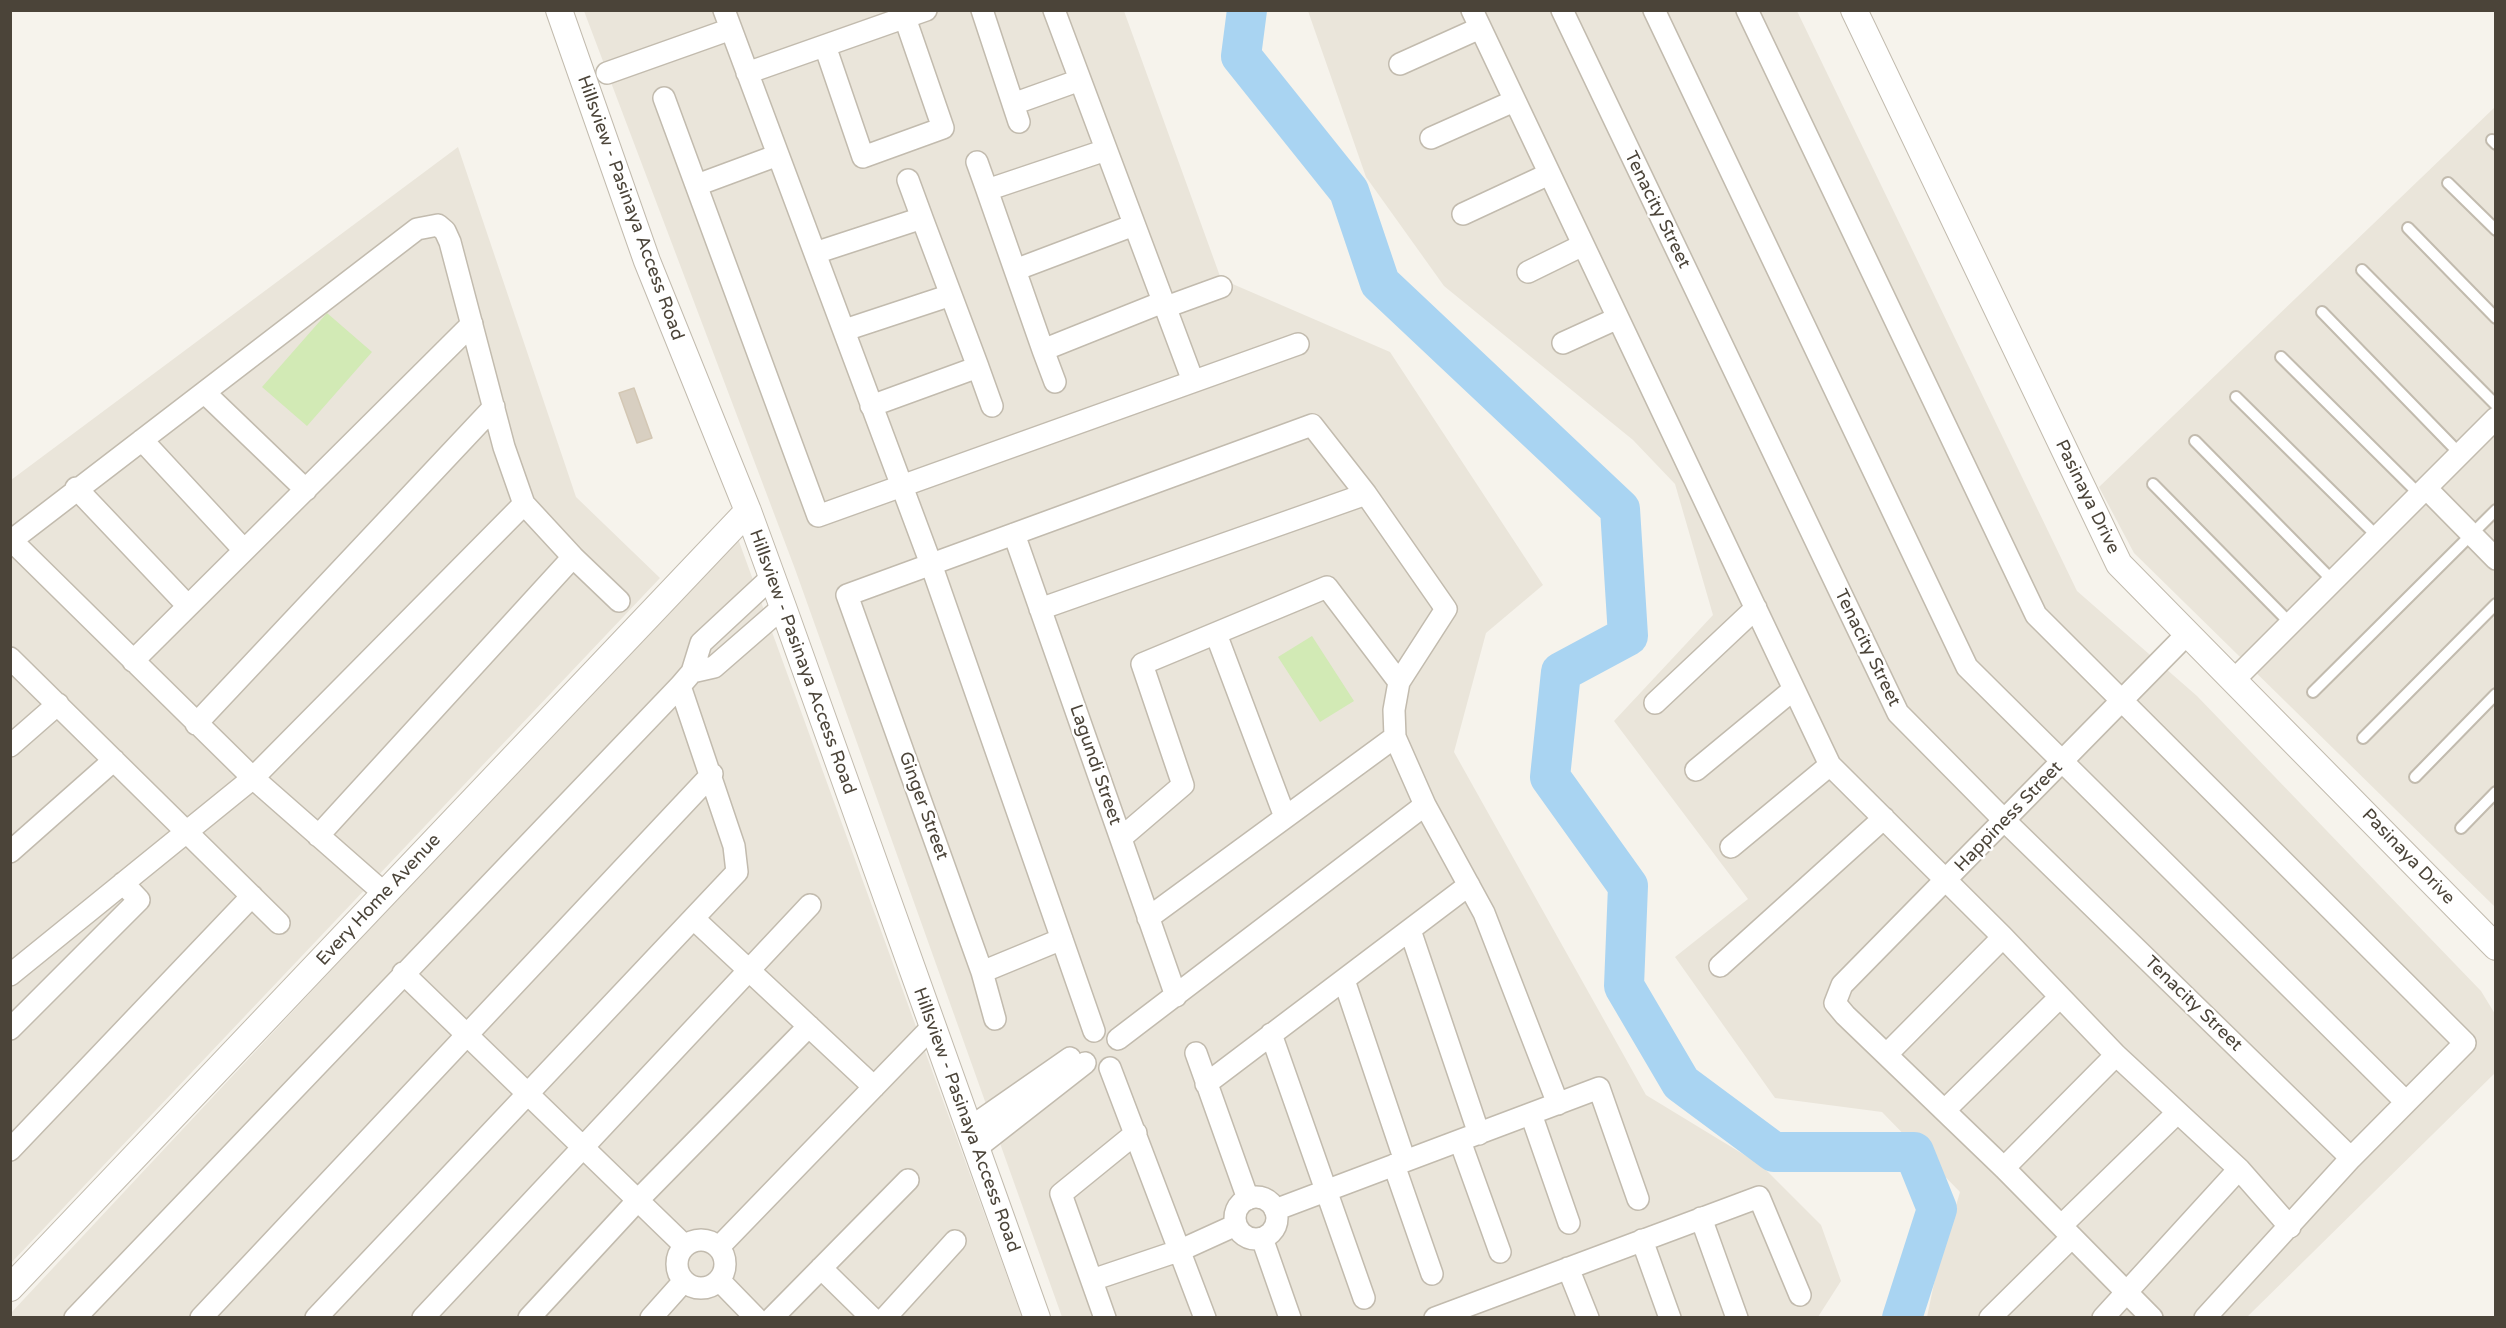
<!DOCTYPE html>
<style>
body{margin:0}
#map{position:relative;width:2506px;height:1328px;overflow:hidden;background:#f6f3ec;font-family:"Varela Round",sans-serif}
canvas{display:block}
.frame{position:absolute;inset:0;border:12px solid #4b4439;pointer-events:none}
</style>
<div id="map">
<canvas width="2506" height="1328"></canvas>
<div class="frame"></div>
</div>
<script>
const g = document.querySelector('canvas').getContext('2d');
g.lineJoin = 'round';
function fill(path, color) { g.fillStyle = color; g.fill(path, 'evenodd'); }
const poly = rows => new Path2D(rows.map(r => 'M' + r).join(''));
function stroke(path, color, width, dash) { g.strokeStyle = color; g.lineWidth = width; g.lineCap = dash ? 'butt' : 'round'; g.setLineDash(dash || []); g.stroke(path); }
function write(font, color, halo, rows, align = 'center') {
  g.font = font + ' "Varela Round",sans-serif'; g.lineWidth = 5; g.setLineDash([]); g.textBaseline = 'middle'; g.strokeStyle = halo; g.fillStyle = color; for (const [text, x, y, turn = 0] of rows) {
    g.save(); g.translate(x, y); g.rotate((+turn || 0) * Math.PI / 180); g.textAlign = isNaN(turn) ? turn : align; if (halo) g.strokeText(text, 0, 0); g.fillText(text, 0, 0); g.restore();
  }
}
fill(poly([
 [584,11,1124,11,1221,279,1390,352,1543,585,1486,633,1454,752,1646,1095,1761,1165,1821,1225,1841,1281,1818,1317,1062,1317,795,569],
 [1308,11,1797,11,2077,591,2197,696,2481,991,2495,1014,2495,1073,2247,1317,1927,1317,1936,1274,1960,1192,1882,1112,1775,1098,1675,957,1748,899,1614,721,1713,615,1675,484,1633,440,1444,286,1366,177],
 [2495,107,2495,907,2134,553,2099,487],
 [458,147,576,497,660,578,11,1263,11,480],
 [737,536,1022,1317,11,1318,10,1314]
]), '#eae5da');
fill(poly([
 [327,313,372,352,307,426,262,387],
 [1312,636,1354,701,1320,722,1278,657]
]), '#d2eab5');
stroke(poly([
 [1247,10,1241,56,1349,191,1380,283,1620,509,1628,636,1561,672,1550,777,1628,886,1624,986,1681,1083,1774,1152,1914,1152,1937,1209,1902,1318]
]), '#a9d4f2', 40);
const building = poly([
 [634,388,652,438,637,443,619,393,634,388]
]);
fill(building, '#d8cfc1');
stroke(building, '#d3c7b4', 1.5);
const service = poly([
 [2492,140,2496,144],
 [2448,183,2496,230],
 [2408,228,2496,318],
 [2362,270,2496,405],
 [2322,312,2460,454],
 [2281,357,2419,494],
 [2236,397,2377,536],
 [2195,441,2333,581],
 [2153,484,2290,623],
 [2313,692,2496,510],
 [2363,738,2496,604],
 [2415,777,2496,694],
 [2461,828,2496,792]
]);
const minor = poly([
 [724,10,931,564,1094,1031],
 [982,10,1019,122],
 [1054,10,1193,381],
 [1472,10,1830,765,2003,937,2116,1055,2239,1169,2290,1227],
 [1562,10,1898,713,2005,821,2351,1158],
 [1654,10,1967,667,2406,1102],
 [1747,10,2036,615,2465,1043,2351,1158,2205,1318],
 [825,46,863,157,943,128,905,18],
 [1400,64,1480,28],
 [607,73,731,29],
 [747,73,926,10],
 [664,98,818,516,1298,344],
 [1013,104,1080,80],
 [1431,138,1514,101],
 [1106,150,987,190,1043,350,1163,302],
 [977,162,987,190],
 [908,180,922,218],
 [697,185,778,155],
 [1463,214,1549,174],
 [815,253,922,218,951,295],
 [1015,270,1134,225],
 [1528,272,1583,245],
 [1166,307,1221,287],
 [845,330,951,295,978,367,871,406],
 [1563,343,1618,318],
 [1043,350,1055,382],
 [978,367,992,406],
 [205,393,306,490],
 [142,440,244,550],
 [76,488,188,606],
 [2426,488,2496,559],
 [1014,534,1176,996],
 [10,539,253,778,385,894],
 [12,540,417,229,438,225,445,231,450,242,504,447,524,504,573,557,619,601],
 [1040,609,1366,494],
 [1216,634,1285,817],
 [10,658,279,923],
 [133,661,472,324],
 [692,672,714,667,783,607],
 [2235,679,2496,418],
 [1655,703,1756,608],
 [196,724,494,407],
 [10,746,58,704],
 [1696,770,1794,689],
 [318,836,573,557],
 [1121,838,1183,785,1142,664,1327,587,1399,682],
 [1731,847,1830,765],
 [10,852,114,760],
 [1148,918,1395,737],
 [694,919,874,1087],
 [1410,930,1479,1134],
 [1720,966,1884,818],
 [982,972,1062,939],
 [403,973,685,1246],
 [10,975,253,778,524,504],
 [1344,980,1405,1161],
 [995,1019,982,972,847,595,1312,425,1366,494,1446,609,1399,682,1394,710,1395,737,1425,805,1484,913,1558,1104],
 [10,1029,139,900,123,883],
 [1271,1034,1364,1298],
 [1118,1039,1425,805],
 [1196,1053,1248,1199],
 [1887,1054,2003,937],
 [1110,1068,1205,1318],
 [1206,1084,1469,885],
 [1945,1110,2060,997],
 [1531,1114,1569,1223],
 [968,1129,1070,1058],
 [1460,1141,1500,1252],
 [975,1149,1085,1063],
 [10,1150,252,896],
 [1394,1165,1432,1274],
 [2004,1168,2116,1055],
 '1235 1218a21 21 0 1 1 42 0a21 21 0 1 1-42 0Z',
 [1275,1210,1599,1088,1638,1199],
 [1701,1218,1737,1318],
 [2062,1225,2177,1113],
 [1262,1238,1290,1318],
 '677 1264a24 24 0 1 1 48 0a24 24 0 1 1-48 0Z',
 [1642,1240,1670,1318],
 [719,1247,932,1027],
 [821,1268,872,1318],
 [1568,1268,1588,1318],
 [719,1280,756,1318],
 [1092,1280,1181,1250,1236,1225],
 [75,1318,680,686,692,672,701,643,772,577],
 [201,1318,712,774],
 [316,1318,737,872,734,846,680,686],
 [423,1318,810,905],
 [529,1318,638,1200,809,1026],
 [651,1318,684,1281],
 [772,1318,908,1180],
 [885,1318,955,1241],
 [1105,1318,1061,1194,1136,1133],
 [1435,1318,1759,1197,1800,1295],
 [1990,1318,2072,1237],
 [2103,1318,2239,1169],
 [2152,1318,2004,1168,1845,1015,1835,1003,1842,985,2188,633]
]);
const tertiary = poly([
 [559,10,647,261,748,511,783,607,1037,1318],
 [1854,10,2119,564,2496,947],
 [10,1288,748,511]
]);
stroke(service, '#c2bbae', 14);
stroke(minor, '#c2bbae', 24);
stroke(tertiary, '#c2bbae', 28);
stroke(service, '#fff', 10);
stroke(minor, '#fff', 21);
stroke(tertiary, '#fff', 26);
write('18px', '#4b4439', '#fff', [
 ["Hillsview - Pasinaya Access Road",630,208,70],
 ["Tenacity Street",1657,210,64],
 ["Pasinaya Drive",2087,497,64],
 ["Tenacity Street",1867,648,64],
 ["Hillsview - Pasinaya Access Road",802,662,70],
 ["Lagundi Street",1095,765,71],
 ["Ginger Street",923,806,70],
 ["Happiness Street",2009,817,-46],
 ["Pasinaya Drive",2408,857,46],
 ["Every Home Avenue",379,900,-47],
 ["Tenacity Street",2193,1004,44],
 ["Hillsview - Pasinaya Access Road",966,1120,70]
]);
</script>
